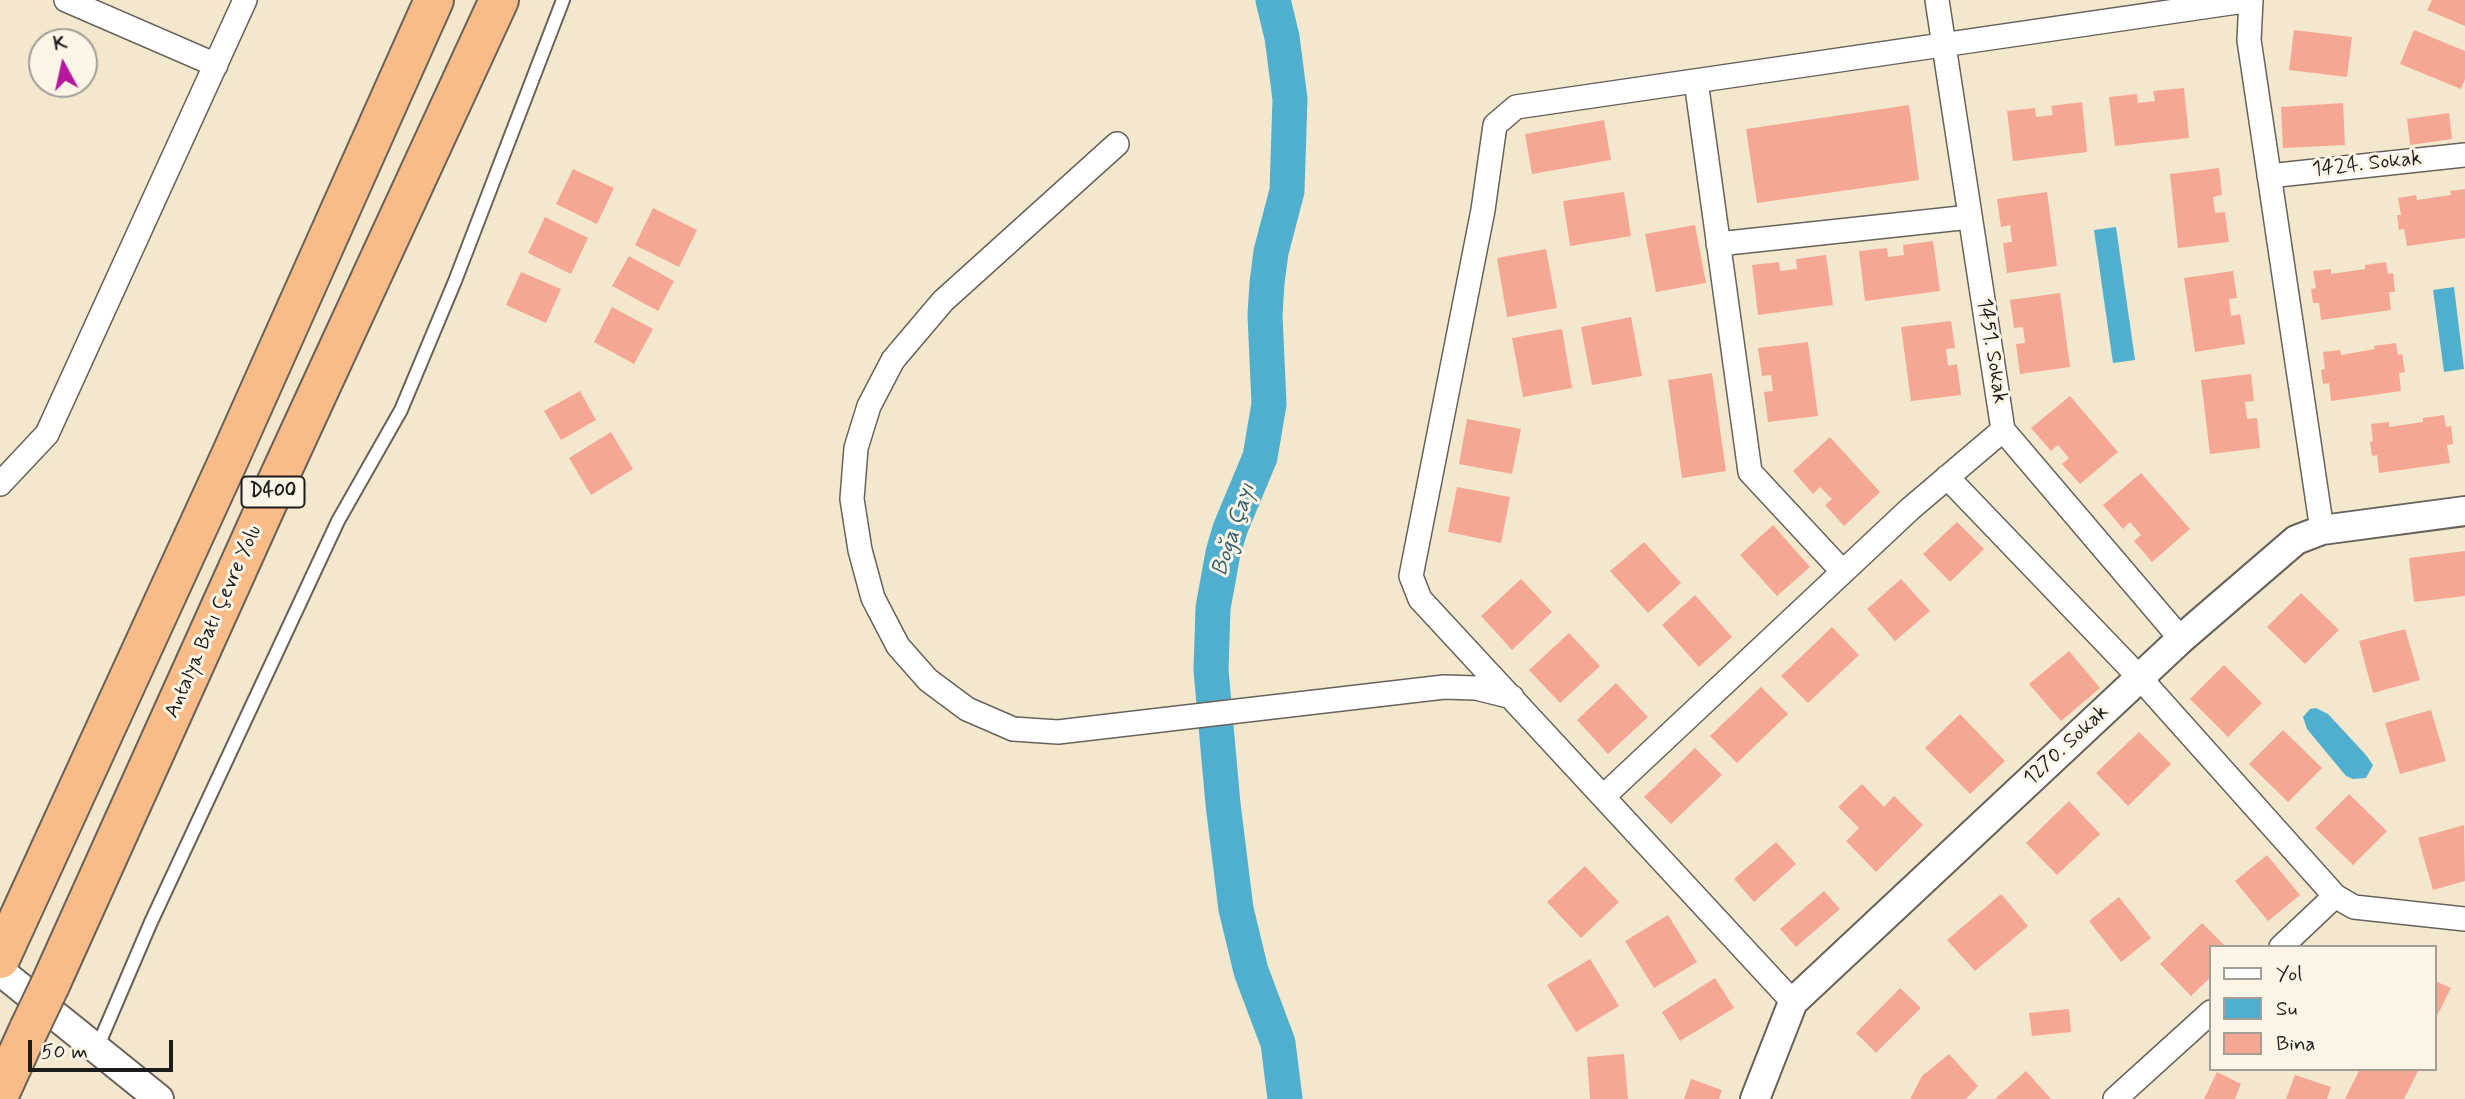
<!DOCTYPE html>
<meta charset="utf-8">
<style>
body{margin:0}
#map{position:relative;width:2465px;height:1099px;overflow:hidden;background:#f3e8cd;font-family:Mynerve,sans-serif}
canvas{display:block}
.legend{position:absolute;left:2209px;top:945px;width:228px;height:126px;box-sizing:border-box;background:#fcf5e5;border:2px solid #a29e95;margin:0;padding:9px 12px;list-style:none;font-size:21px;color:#1c1c1c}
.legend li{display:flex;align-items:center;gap:14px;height:35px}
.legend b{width:35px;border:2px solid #a29e95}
.north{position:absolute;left:28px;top:28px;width:70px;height:70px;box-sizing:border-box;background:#fcf5e5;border:2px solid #a29e95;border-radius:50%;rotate:352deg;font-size:19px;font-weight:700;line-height:28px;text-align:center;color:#1c1c1c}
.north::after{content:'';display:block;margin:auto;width:24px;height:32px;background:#b5179e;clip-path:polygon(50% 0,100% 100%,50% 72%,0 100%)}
.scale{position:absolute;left:28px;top:1040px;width:145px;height:32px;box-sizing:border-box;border:4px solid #1c1c1c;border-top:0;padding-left:9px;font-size:21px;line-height:24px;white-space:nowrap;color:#1c1c1c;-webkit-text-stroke:5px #fcf5e5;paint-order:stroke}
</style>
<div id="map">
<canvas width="2465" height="1099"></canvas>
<ul class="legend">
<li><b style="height:9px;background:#fff"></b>Yol</li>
<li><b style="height:19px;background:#50afce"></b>Su</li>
<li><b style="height:19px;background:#f6a794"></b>Bina</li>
</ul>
<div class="north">K</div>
<div class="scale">50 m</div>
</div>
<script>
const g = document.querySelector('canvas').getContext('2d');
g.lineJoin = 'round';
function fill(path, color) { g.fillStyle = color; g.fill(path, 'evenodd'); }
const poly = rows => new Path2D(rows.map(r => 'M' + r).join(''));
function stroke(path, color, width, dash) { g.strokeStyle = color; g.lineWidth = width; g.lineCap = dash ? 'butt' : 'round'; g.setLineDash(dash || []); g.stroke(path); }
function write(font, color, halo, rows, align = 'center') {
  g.font = font + ' Mynerve,sans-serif'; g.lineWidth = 6; g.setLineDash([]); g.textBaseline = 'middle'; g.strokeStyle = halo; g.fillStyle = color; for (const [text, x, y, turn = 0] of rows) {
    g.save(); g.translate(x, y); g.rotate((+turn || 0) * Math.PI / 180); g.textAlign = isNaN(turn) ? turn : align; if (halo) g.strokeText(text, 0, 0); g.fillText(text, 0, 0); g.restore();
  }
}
fill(poly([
 [2116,227,2135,360,2113,363,2094,230],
 [2454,287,2464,369,2444,372,2433,290],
 [2316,708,2328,714,2366,755,2373,765,2366,778,2353,779,2346,776,2307,729,2303,717,2310,709]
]), '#50afce');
stroke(poly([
 [1273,0,1282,37,1290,99,1287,191,1271,252,1267,283,1265,315,1269,404,1260,457,1230,529,1223,553,1213,608,1211,670,1223,804,1236,909,1251,971,1278,1043,1285,1099]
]), '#50afce', 35);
fill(poly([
 [2432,0,2465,0,2465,26,2427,10],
 [2294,30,2352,37,2347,77,2289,70],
 [2414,30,2465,51,2465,79,2461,89,2400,64],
 [2184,88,2189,138,2115,146,2109,97,2137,94,2138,103,2155,101,2153,91],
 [2082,102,2087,152,2013,161,2007,111,2035,108,2036,117,2053,115,2051,106],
 [2343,103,2345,145,2283,148,2281,107],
 [1909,105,1919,180,1757,203,1746,129],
 [2449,113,2452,139,2410,145,2407,119],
 [1604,120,1611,160,1532,174,1525,134],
 [2219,168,2222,195,2213,197,2215,213,2225,212,2229,242,2178,248,2170,174],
 [573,169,614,188,597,224,556,204],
 [2465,189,2465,238,2407,246,2404,229,2399,230,2397,215,2401,215,2398,198,2416,195,2417,200,2451,195,2450,191],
 [1624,192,1631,236,1570,246,1563,201],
 [2047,192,2057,266,2007,273,2003,243,2012,242,2010,225,2001,227,1997,199],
 [653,208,697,230,679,267,635,245],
 [545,217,588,238,571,274,528,253],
 [1695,225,1706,283,1656,292,1645,234],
 [1933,241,1940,291,1865,301,1859,251,1887,248,1888,257,1904,255,1903,245],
 [1546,249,1557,308,1507,317,1497,258],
 [1826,255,1833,305,1758,315,1752,265,1779,262,1780,271,1797,269,1796,259],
 [629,256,674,281,658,311,612,286],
 [2386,262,2388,274,2393,273,2395,292,2389,292,2391,310,2321,320,2319,303,2313,303,2311,289,2316,288,2313,271,2331,269,2331,274,2365,269,2365,265],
 [2233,271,2237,298,2229,299,2231,316,2240,314,2245,344,2195,352,2184,278],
 [521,272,561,289,546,323,506,305],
 [2060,293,2070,367,2020,374,2016,344,2025,343,2023,327,2014,328,2010,300],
 [612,307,653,329,634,364,594,342],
 [1631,317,1642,376,1592,385,1581,327],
 [1951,321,1955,348,1946,349,1948,366,1957,364,1961,395,1911,401,1901,327],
 [1562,329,1572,388,1523,397,1512,338],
 [1808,342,1818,416,1768,422,1764,392,1773,391,1771,375,1762,376,1758,348],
 [2396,343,2398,355,2402,354,2405,372,2399,373,2401,391,2331,401,2329,383,2323,384,2321,370,2325,369,2323,352,2340,350,2341,355,2375,349,2374,346],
 [1712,373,1726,471,1682,478,1668,380],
 [2251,374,2254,401,2245,402,2247,419,2257,418,2260,448,2210,454,2201,380],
 [580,391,596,420,561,440,544,411],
 [2070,396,2118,452,2080,484,2062,464,2069,458,2058,445,2051,451,2031,428],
 [2444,415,2446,427,2451,426,2453,444,2447,445,2450,463,2379,473,2377,455,2372,456,2370,442,2373,441,2371,424,2389,422,2389,427,2423,422,2423,418],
 [1467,419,1521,429,1512,474,1459,464],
 [611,432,633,469,591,495,569,458],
 [1830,437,1880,492,1844,526,1825,505,1832,499,1820,487,1813,494,1793,471],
 [2141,473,2190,529,2152,562,2134,541,2141,535,2130,522,2123,529,2103,505],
 [1457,487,1510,497,1501,543,1448,532],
 [1957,522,1984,549,1950,582,1923,554],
 [1773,525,1810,567,1777,596,1740,555],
 [1644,542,1681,583,1648,613,1610,571],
 [2465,551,2465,596,2414,602,2409,558],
 [1521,579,1552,612,1512,650,1481,616],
 [1901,579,1930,611,1895,641,1867,609],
 [2301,593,2339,630,2305,664,2267,627],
 [1695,595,1732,637,1699,667,1662,625],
 [1832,627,1859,655,1808,703,1781,676],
 [2405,629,2420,680,2373,693,2359,641],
 [1569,633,1600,666,1560,703,1529,670],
 [2069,651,2100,688,2061,721,2029,684],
 [2224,665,2262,703,2228,737,2190,699],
 [1616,683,1648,717,1608,754,1577,720],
 [1761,687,1788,714,1737,763,1710,736],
 [2431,710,2446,761,2400,774,2385,723],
 [1960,714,2005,761,1970,794,1925,748],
 [2283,730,2322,768,2288,802,2249,764],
 [2139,732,2171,764,2128,806,2096,773],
 [1695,748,1722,775,1671,824,1644,797],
 [1862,784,1884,807,1894,796,1923,825,1876,872,1846,841,1859,828,1838,807],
 [2349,794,2387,831,2353,865,2315,828],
 [2069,801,2100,834,2057,875,2026,843],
 [2464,825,2465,881,2433,890,2418,838],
 [1776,842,1796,864,1754,902,1734,879],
 [2267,855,2300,895,2268,921,2235,881],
 [1585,866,1619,902,1581,938,1547,902],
 [1824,891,1840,909,1796,947,1780,929],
 [2001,894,2028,926,1975,971,1947,940],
 [2119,897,2151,938,2121,962,2089,921],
 [1668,915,1697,962,1654,988,1625,941],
 [2202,923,2226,947,2211,947,2211,977,2191,996,2160,964],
 [1590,959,1619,1006,1576,1032,1547,985],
 [1715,978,1734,1008,1680,1041,1662,1012],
 [2435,981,2451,988,2435,1020],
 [1900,988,1921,1008,1876,1053,1856,1033],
 [2069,1009,2071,1032,2032,1036,2029,1013],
 [1624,1054,1628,1099,1590,1099,1587,1057],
 [1949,1054,1978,1086,1966,1099,1910,1099,1922,1076],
 [2360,1069,2414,1069,2418,1071,2404,1099,2345,1099],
 [2026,1071,2051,1099,1995,1099],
 [2217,1072,2241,1084,2235,1099,2204,1099],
 [2295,1075,2331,1087,2327,1099,2286,1099],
 [1691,1079,1722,1090,1719,1099,1684,1099]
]), '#f6a794');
const service = poly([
 [97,1048,151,922,338,521,401,410,455,281,563,0]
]);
const minor = poly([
 [66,0,216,65],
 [1937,0,2003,430,2181,639],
 [1696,81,1750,472,1843,572],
 [1117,144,943,301,893,360,869,406,856,448,852,499,860,550,873,598,898,646,928,680,967,709,1013,729,1058,732,1444,687,1476,688,1512,697],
 [2269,176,2465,155],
 [1718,244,1970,217],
 [1947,477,2140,678,2335,896,2354,907,2465,919],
 [0,484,47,434,245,0],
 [1604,796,1910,509,2003,430],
 [2281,947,2335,896],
 [1793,1002,1420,599,1411,576,1483,210,1495,125,1516,107,2251,0,2249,40,2322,530],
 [2115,1099,2211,1012]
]);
const tertiary = poly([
 [0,971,159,1099],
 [1755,1099,1793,1002,2181,639,2296,540,2322,530,2465,511]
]);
const trunk = poly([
 [0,959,230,457,434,0],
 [50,985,280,475,499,0],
 [0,1093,29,1029]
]);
stroke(service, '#67635a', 16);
stroke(minor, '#67635a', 26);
stroke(tertiary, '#67635a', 32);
stroke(trunk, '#67635a', 42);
stroke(service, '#fff', 12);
stroke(minor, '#fff', 23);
stroke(tertiary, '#fff', 28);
stroke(trunk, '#f9bc89', 38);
const trunkBridge = poly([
 [29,1029,50,985]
]);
stroke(trunkBridge, '#67635a', 42, []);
stroke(trunkBridge, '#f9bc89', 38);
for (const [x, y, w] of [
 [273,492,63]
]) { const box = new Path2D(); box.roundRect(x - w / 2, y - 15.5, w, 31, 5); g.fillStyle = '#fcf5e5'; g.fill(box); stroke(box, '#1c1c1c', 2); }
write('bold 19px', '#1c1c1c', null, [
 ["D400",273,492]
]);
write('21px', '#1c1c1c', '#fcf5e5', [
 ["1424. Sokak",2367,165,-6],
 ["1451. Sokak",1991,351,81],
 ["Antalya Batı Çevre Yolu",214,622,-66],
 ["1270. Sokak",2067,746,-43]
]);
write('italic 23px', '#335e6c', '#fcf5e5', [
 ["Boğa Çayı",1235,530,-72]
]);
</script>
